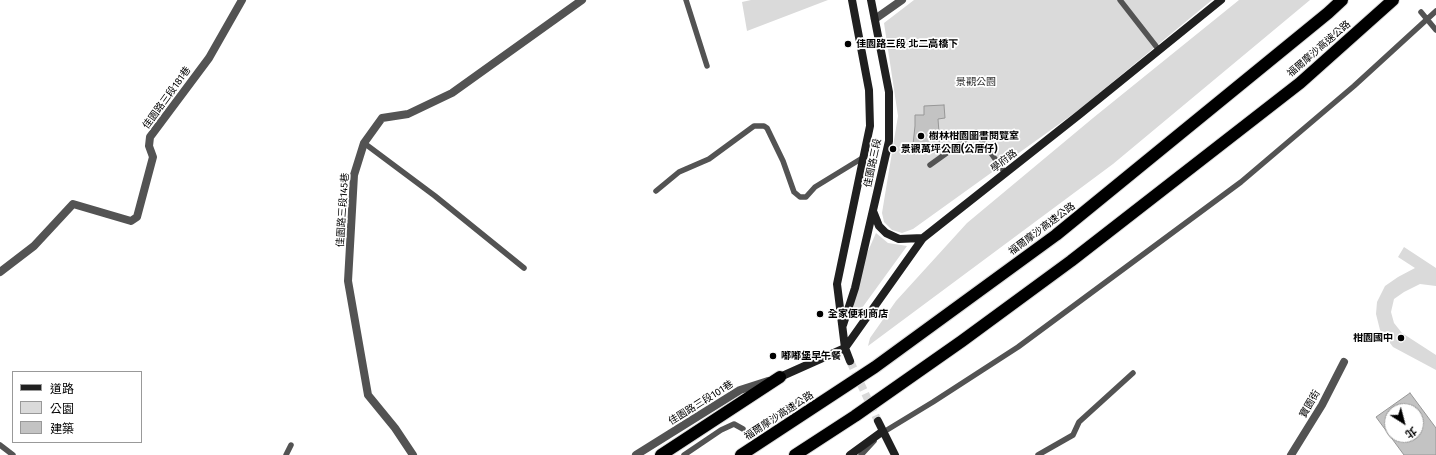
<!DOCTYPE html>
<meta charset="utf-8">
<style>
body{margin:0}
#map{position:relative;width:1436px;height:455px;overflow:hidden;background:#fff;font-family:"Fira Sans","Noto Sans TC",sans-serif}
canvas{display:block}
.legend{position:absolute;left:12px;top:371px;width:130px;height:72px;box-sizing:border-box;background:#fff;border:1px solid #999;margin:0;padding:5px 7px;list-style:none;font-size:12px;color:#000}
.legend li{display:flex;align-items:center;gap:8px;height:20px}
.legend b{width:20px;border:1px solid #999}
.north{position:absolute;left:1384px;top:403px;width:40px;height:40px;box-sizing:border-box;background:#fff;border:1px solid #999;border-radius:50%;rotate:144deg;font-size:11px;font-weight:700;line-height:16px;text-align:center;color:#000}
.north::after{content:'';display:block;margin:auto;width:14px;height:18px;background:#000;clip-path:polygon(50% 0,100% 100%,50% 72%,0 100%)}
</style>
<div id="map">
<canvas width="1436" height="455"></canvas>
<ul class="legend">
<li><b style="height:5px;background:#202020"></b>道路</li>
<li><b style="height:11px;background:#dadada"></b>公園</li>
<li><b style="height:11px;background:#c3c3c3"></b>建築</li>
</ul>
<div class="north">北</div>
</div>
<script>
const g = document.querySelector('canvas').getContext('2d');
g.lineJoin = 'round';
function fill(path, color) { g.fillStyle = color; g.fill(path, 'evenodd'); }
const poly = rows => new Path2D(rows.map(r => 'M' + r).join(''));
function stroke(path, color, width, dash) { g.strokeStyle = color; g.lineWidth = width; g.lineCap = dash ? 'butt' : 'round'; g.setLineDash(dash || []); g.stroke(path); }
function write(font, color, halo, rows, align = 'center') {
  g.font = font + ' "Fira Sans","Noto Sans TC",sans-serif'; g.lineWidth = 3.5; g.setLineDash([]); g.textBaseline = 'middle'; g.strokeStyle = halo; g.fillStyle = color; for (const [text, x, y, turn = 0] of rows) {
    g.save(); g.translate(x, y); g.rotate((+turn || 0) * Math.PI / 180); g.textAlign = isNaN(turn) ? turn : align; if (halo) g.strokeText(text, 0, 0); g.fillText(text, 0, 0); g.restore();
  }
}
fill(poly([
 [751,0,828,0,747,31,742,2],
 [914,0,1212,0,1080,109,913,229,902,233,892,230,884,222,882,213,898,116,884,23],
 [1239,0,1310,0,1113,164,868,346,870,338,896,301,967,223,1093,118],
 [876,233,888,243,907,246,854,319,853,285],
 [1404,247,1436,268,1436,286,1420,284,1404,292,1394,299,1391,312,1394,323,1402,333,1436,355,1436,370,1393,347,1380,330,1376,314,1377,302,1385,286,1398,277,1415,268,1398,257]
]), '#dadada');
const building = poly([
 [944,105,945,118,938,119,940,146,927,146,927,153,912,154,915,126,915,115,924,115,924,106,944,105],
 [1410,393,1436,428,1436,455,1404,455,1376,417,1410,393],
 [1392,411,1416,411,1416,435,1392,435,1392,411]
]);
fill(building, '#c3c3c3');
stroke(building, '#979797', 1);
stroke(poly([
 [850,361,878,421]
]), '#d9d9d9', 8, [8, 4]);
const highway = poly([
 [661,455,780,377],
 [741,455,875,367,1056,235,1328,13,1342,0],
 [795,455,855,416,962,341,1071,261,1300,83,1393,0]
]);
stroke(highway, '#dbdbdb', 14);
stroke(poly([
 [686,0,707,66],
 [1120,0,1159,50],
 [1421,12,1436,30],
 [364,143,435,196,524,268],
 [930,165,976,132,1005,173],
 [656,191,679,172,709,159,754,126,764,126,767,128,783,161,794,192,800,197,806,197,815,187,864,157],
 [882,433,933,402,1018,347,1241,182,1354,86,1436,11],
 [0,445,13,455],
 [286,455,291,445],
 [684,455,721,430,734,424,743,429],
 [861,455,874,441],
 [1038,455,1073,435,1079,422,1133,373]
]), '#535353', 5.5);
stroke(poly([
 [875,19,902,0],
 [0,272,34,246,73,204,131,221,137,217,153,157,149,146,150,137,209,58,242,0],
 [413,455,395,428,368,395,348,281,354,175,364,143,382,118,408,114,452,93,582,0],
 [636,455,740,390,768,381],
 [1291,455,1322,405,1344,362]
]), '#535353', 8);
stroke(poly([
 [873,211,879,226,886,233,899,239,923,238],
 [843,325,855,288,889,141,889,92,871,0],
 [845,348,923,238,1080,114,1221,0],
 [850,361,845,348,837,284,870,126,869,90,852,0],
 [780,377,845,348],
 [878,421,895,455],
 [850,455,883,431]
]), '#202020', 8);
stroke(highway, '#000', 12);
for (const [x, y, r, color] of [
 [848,44,4,"#000"],
 [921,136,4,"#000"],
 [893,149,4,"#000"],
 [820,314,4,"#000"],
 [1401,338,4,"#000"],
 [773,356,4,"#000"]
]) { const dot = new Path2D(); dot.arc(x, y, r, 0, 2 * Math.PI); g.fillStyle = color; g.fill(dot); stroke(dot, '#fff', 1.5); }
write('bold 10px', '#000', '#fff', [
 ["佳園路三段 北二高橋下",856,44],
 ["樹林柑園圖書閱覽室",929,136],
 ["景觀萬坪公園(公厝仔)",901,149],
 ["全家便利商店",828,314],
 ["柑園國中",1393,338,"right"],
 ["嘟嘟堡早午餐",781,356]
], 'left');
write('10px', '#000', '#fff', [
 ["福爾摩沙高速公路",1319,49,-41],
 ["佳園路三段181巷",167,98,-54],
 ["學府路",1004,161,-38],
 ["佳園路三段",873,163,-78],
 ["佳園路三段145巷",343,210,-86],
 ["福爾摩沙高速公路",1042,229,-37],
 ["佳園路三段101巷",701,403,-32],
 ["寶園街",1310,404,-60],
 ["福爾摩沙高速公路",779,416,-33]
]);
write('10px', '#313131', '#fff', [
 ["景觀公園",976,82]
]);
</script>
